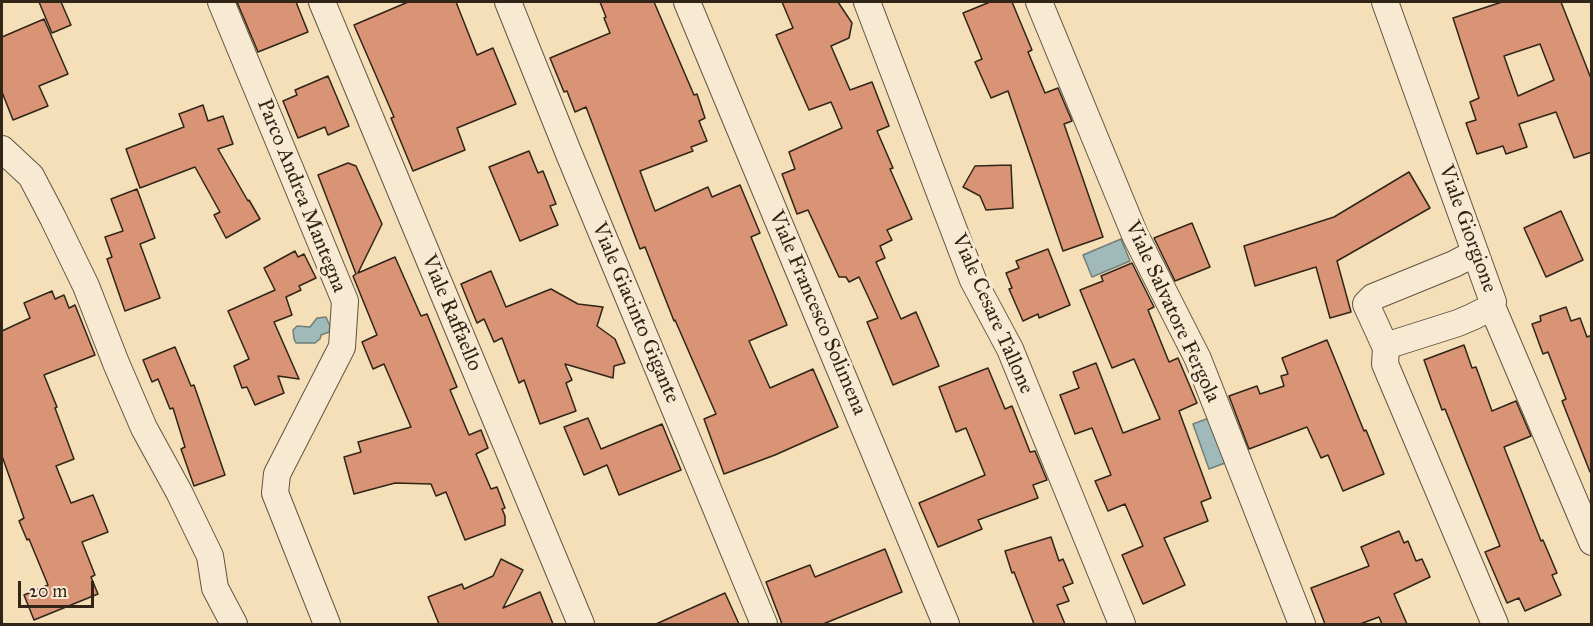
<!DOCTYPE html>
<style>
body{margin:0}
#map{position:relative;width:1593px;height:626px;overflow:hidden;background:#f4dfb9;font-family:"IM FELL Great Primer",serif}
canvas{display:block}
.frame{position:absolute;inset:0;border:3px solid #302517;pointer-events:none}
.scale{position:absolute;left:18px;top:581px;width:76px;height:27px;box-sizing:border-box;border:3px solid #302517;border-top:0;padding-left:8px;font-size:18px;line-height:21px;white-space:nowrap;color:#302517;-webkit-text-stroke:4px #f8ead2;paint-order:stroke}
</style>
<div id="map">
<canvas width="1593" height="626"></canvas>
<div class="frame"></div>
<div class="scale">20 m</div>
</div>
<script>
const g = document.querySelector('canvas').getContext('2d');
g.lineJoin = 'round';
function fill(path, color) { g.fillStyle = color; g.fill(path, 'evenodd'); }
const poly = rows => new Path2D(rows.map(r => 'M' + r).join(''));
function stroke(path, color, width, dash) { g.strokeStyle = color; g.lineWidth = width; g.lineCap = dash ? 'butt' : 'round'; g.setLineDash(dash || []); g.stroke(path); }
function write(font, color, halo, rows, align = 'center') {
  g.font = font + ' "IM FELL Great Primer",serif'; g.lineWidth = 6; g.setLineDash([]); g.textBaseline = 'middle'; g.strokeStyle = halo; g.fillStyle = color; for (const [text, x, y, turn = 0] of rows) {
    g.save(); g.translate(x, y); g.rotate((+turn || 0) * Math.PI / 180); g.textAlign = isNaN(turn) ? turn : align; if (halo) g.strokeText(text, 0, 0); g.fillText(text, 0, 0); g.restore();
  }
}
const water = poly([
 [1121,239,1130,261,1092,277,1083,255,1121,239],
 [326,317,330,326,329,332,321,335,320,339,315,343,296,343,294,339,293,330,297,326,310,327,317,318,326,317],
 [1209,418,1225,463,1209,469,1193,424,1209,418]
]);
fill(water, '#9fbab9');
stroke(water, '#737e78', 1.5);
const building = poly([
 [39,2,61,2,71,25,52,33,39,2],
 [237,2,296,2,308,32,258,52,237,2],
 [408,2,456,2,477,55,493,48,516,104,457,128,465,150,413,171,391,118,394,117,354,25,408,2],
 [600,2,654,2,694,95,697,94,705,118,699,121,707,141,691,147,693,151,640,171,655,211,708,187,712,197,740,185,760,233,751,237,787,325,749,341,770,388,813,369,838,427,775,455,724,474,704,419,716,414,675,320,674,321,645,247,640,249,586,107,575,112,567,91,564,92,550,58,610,33,604,18,606,17,600,2],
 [782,2,838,2,852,23,849,38,831,46,850,90,872,82,889,126,877,131,893,168,890,169,912,219,887,230,892,240,880,246,885,258,876,262,901,319,916,312,939,366,893,385,867,322,878,318,859,277,849,282,846,277,839,277,808,210,797,214,782,174,795,169,789,152,842,128,831,102,809,110,776,35,793,28,782,2],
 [990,2,1012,2,1032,50,1028,52,1045,93,1058,88,1072,121,1064,124,1103,237,1063,251,1008,91,991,98,975,62,982,59,963,13,990,2],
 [1502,2,1561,2,1592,81,1592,152,1574,158,1556,112,1519,124,1527,147,1506,154,1503,146,1477,154,1466,123,1476,120,1470,102,1479,98,1453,18,1502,2],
 [1540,44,1554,80,1518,96,1504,56,1540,44],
 [44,19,68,74,39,86,48,106,13,120,2,92,2,37,44,19],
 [328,76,349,126,328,135,325,127,298,138,283,101,297,95,295,90,328,76],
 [203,105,208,121,223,116,233,144,218,149,248,201,249,200,260,219,226,238,214,215,220,212,195,167,140,188,126,149,184,127,179,114,203,105],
 [529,151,538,173,543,171,556,204,550,206,558,225,520,241,489,167,529,151],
 [348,163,356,166,382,224,358,273,395,257,421,316,427,314,441,348,457,387,450,390,469,435,481,430,488,448,476,454,491,489,497,487,505,508,502,509,505,516,505,525,465,540,446,492,436,496,431,484,395,483,354,494,344,457,361,452,358,442,411,427,384,364,373,369,362,342,377,335,353,276,356,274,318,175,348,163],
 [1011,165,1013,208,986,210,980,196,963,187,975,166,1011,165],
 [1409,172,1430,208,1337,261,1351,312,1330,318,1316,267,1255,286,1244,246,1334,217,1409,172],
 [137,189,155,238,140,244,160,298,125,311,107,259,112,257,105,237,123,231,111,199,137,189],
 [1561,211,1583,260,1546,277,1524,228,1561,211],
 [1192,223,1210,267,1175,281,1154,238,1192,223],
 [1048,249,1070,305,1039,318,1038,314,1023,321,1009,289,1012,288,1006,273,1019,268,1016,261,1048,249],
 [295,251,298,257,304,254,316,278,299,286,301,290,286,297,292,315,274,322,299,379,278,376,284,393,255,405,247,387,242,388,234,366,249,359,228,311,275,290,264,268,295,251],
 [1132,263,1154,307,1148,310,1169,362,1178,358,1197,403,1179,411,1211,498,1201,502,1208,521,1164,538,1185,585,1143,604,1122,555,1143,546,1125,504,1108,511,1095,481,1111,475,1092,428,1075,434,1060,395,1079,388,1073,372,1096,363,1123,433,1160,419,1134,359,1112,368,1080,290,1103,281,1101,276,1132,263],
 [491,271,506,307,551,289,578,304,603,307,597,326,615,339,625,363,614,366,613,378,565,364,572,380,566,383,576,411,540,424,524,380,519,383,502,338,494,342,484,319,477,323,461,284,491,271],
 [52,291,55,299,64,295,69,308,75,305,95,355,44,375,57,407,55,408,74,459,56,466,71,503,93,495,108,532,82,542,95,575,91,577,98,594,34,620,24,595,48,585,29,539,27,540,19,521,24,518,2,456,2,331,30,318,24,303,52,291],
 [1566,307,1571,321,1580,318,1587,337,1592,335,1592,472,1590,472,1562,401,1566,399,1548,352,1543,354,1532,324,1541,321,1540,316,1566,307],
 [1327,340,1364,431,1366,430,1384,474,1343,491,1328,455,1321,458,1307,427,1249,449,1229,396,1257,386,1260,394,1284,386,1281,376,1288,374,1282,358,1327,340],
 [1464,345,1472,368,1476,367,1492,411,1516,401,1531,436,1504,447,1541,541,1543,540,1557,573,1552,575,1561,595,1525,611,1519,598,1507,603,1485,552,1500,546,1445,409,1442,410,1424,360,1464,345],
 [175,347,191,386,194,385,225,475,194,486,181,449,185,447,173,408,170,409,158,379,152,382,143,360,175,347],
 [988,368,1005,409,1012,406,1030,452,1035,451,1047,480,1033,485,1038,498,978,520,982,529,938,547,919,503,985,475,966,428,956,432,939,387,988,368],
 [588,418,601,449,662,424,681,470,619,495,607,465,584,475,564,427,588,418],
 [1399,531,1404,543,1408,541,1416,561,1422,559,1430,577,1394,594,1407,624,1382,624,1379,617,1360,624,1325,624,1311,588,1369,566,1361,547,1399,531],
 [1051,537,1059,561,1063,559,1073,583,1063,587,1069,601,1057,605,1065,624,1034,624,1014,572,1012,573,1005,551,1051,537],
 [885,549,902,592,823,624,782,624,766,582,810,565,815,577,885,549],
 [501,559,523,570,503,608,540,592,553,624,439,624,428,597,462,584,464,589,493,576,501,559],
 [725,593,739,624,656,624,725,593]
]);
fill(building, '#d99375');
stroke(building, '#302517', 1.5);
const street = poly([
 [221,2,345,301,342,347,277,474,275,493,327,624],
 [322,2,581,624],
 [508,2,569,154,764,624],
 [687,2,946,624],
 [867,2,973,280,1010,349,1122,624],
 [1039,2,1135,235,1198,359,1302,624],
 [1385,2,1493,302,1488,309,1472,317,1458,323,1395,343,1386,348,1385,364,1495,624],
 [2,149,31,176,53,218,86,286,116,363,144,428,179,492,210,556,215,588,234,624],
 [1491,304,1592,542],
 [1386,348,1366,304,1373,297,1454,264,1475,253]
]);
stroke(street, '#615440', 28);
stroke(street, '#f8ead2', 26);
write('21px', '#302517', '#f8ead2', [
 ["Parco Andrea Mantegna",301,196,68],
 ["Viale Giorgione",1467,229,70],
 ["Viale Salvatore Fergola",1172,312,65],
 ["Viale Raffaello",451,313,67],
 ["Viale Giacinto Gigante",635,313,67],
 ["Viale Francesco Solimena",817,313,67],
 ["Viale Cesare Tallone",992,314,66]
]);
</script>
